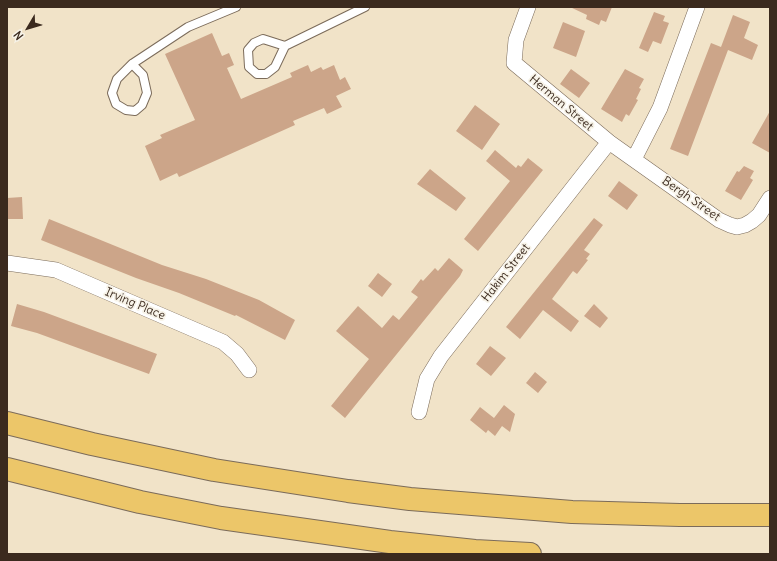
<!DOCTYPE html>
<style>
body{margin:0}
#map{position:relative;width:777px;height:561px;overflow:hidden;background:#f1e3c8;font-family:Delius,sans-serif}
canvas{display:block}
.frame{position:absolute;inset:0;border:8px solid #3b2a1e;pointer-events:none}
.north{position:absolute;left:8px;top:8px;width:40px;height:40px;-webkit-text-stroke:3px #f7f3e8;paint-order:stroke;rotate:232deg;font-size:11px;font-weight:700;line-height:16px;text-align:center;color:#3b2a1e}
.north::after{content:'';display:block;margin:auto;width:14px;height:18px;background:#3b2a1e;clip-path:polygon(50% 0,100% 100%,50% 72%,0 100%)}
</style>
<div id="map">
<canvas width="777" height="561"></canvas>
<div class="frame"></div>
<div class="north">N</div>
</div>
<script>
const g = document.querySelector('canvas').getContext('2d');
g.lineJoin = 'round';
function fill(path, color) { g.fillStyle = color; g.fill(path, 'evenodd'); }
const poly = rows => new Path2D(rows.map(r => 'M' + r).join(''));
function stroke(path, color, width, dash) { g.strokeStyle = color; g.lineWidth = width; g.lineCap = dash ? 'butt' : 'round'; g.setLineDash(dash || []); g.stroke(path); }
function write(font, color, halo, rows, align = 'center') {
  g.font = font + ' Delius,sans-serif'; g.lineWidth = 3.5; g.setLineDash([]); g.textBaseline = 'middle'; g.strokeStyle = halo; g.fillStyle = color; for (const [text, x, y, turn = 0] of rows) {
    g.save(); g.translate(x, y); g.rotate((+turn || 0) * Math.PI / 180); g.textAlign = isNaN(turn) ? turn : align; if (halo) g.strokeText(text, 0, 0); g.fillText(text, 0, 0); g.restore();
  }
}
fill(poly([
 [570,7,612,7,606,22,601,20,599,25,586,19,587,15],
 [654,12,665,16,663,21,669,23,661,44,653,41,648,52,639,48],
 [733,15,750,22,744,38,758,45,752,60,728,50,688,156,670,149,711,43,721,47],
 [563,22,585,31,576,57,553,48],
 [212,33,222,56,229,53,234,65,227,68,241,99,292,77,290,73,308,65,311,72,321,67,323,70,334,65,340,80,345,77,351,89,336,96,342,107,327,114,324,108,293,121,295,125,179,177,177,173,160,181,145,146,162,138,160,135,195,120,165,54],
 [571,69,590,83,579,98,560,84],
 [625,69,644,79,639,88,641,89,636,99,638,100,629,116,626,114,622,122,601,109],
 [475,105,500,124,482,150,456,131],
 [770,111,770,153,752,143],
 [495,150,516,168,518,165,521,167,528,158,543,170,478,251,464,239,510,181,486,161],
 [744,166,754,171,750,178,753,180,741,200,725,191,737,171,739,172],
 [430,169,466,198,456,211,417,184],
 [619,181,638,195,627,210,608,196],
 [22,197,23,219,7,219,7,198],
 [594,218,603,225,584,250,590,254,586,259,588,260,577,274,573,271,552,299,579,321,571,332,543,310,520,339,506,327],
 [49,219,162,265,206,279,259,300,295,320,285,340,236,315,235,316,179,293,136,278,41,240],
 [449,258,463,270,460,276,345,418,331,406,369,359,336,331,358,306,382,328,393,315,399,320,418,297,411,292,421,279,423,281,435,268,438,271],
 [378,273,392,284,382,297,368,286],
 [17,304,44,312,157,354,149,374,37,333,11,326],
 [594,304,608,318,600,328,584,316],
 [490,346,506,358,491,376,476,364],
 [535,372,547,382,538,393,526,383],
 [504,405,515,414,510,432,502,426,495,436,488,430,486,433,470,420,480,407,494,418]
]), '#cca589');
const service = poly([
 [285,46,263,39,254,43,248,50,249,67,257,74,266,74,275,67,285,46,365,7],
 [132,64,143,75,147,93,142,105,135,111,126,110,116,104,112,93,117,79,132,64,188,27,236,7]
]);
const minor = poly([
 [528,7,516,40,514,63,609,142,719,220,730,225,737,227,745,225,752,221,759,215,770,198],
 [634,159,660,108,697,7],
 [7,263,56,270,223,342,237,354,249,370],
 [419,412,427,379,441,356,609,142]
]);
const motorway = poly([
 [7,423,92,444,214,470,348,491,410,499,572,512,680,515,770,515],
 [7,469,140,502,221,518,390,542,475,551,530,554]
]);
stroke(service, '#7b6b5a', 10);
stroke(minor, '#7b6b5a', 16);
stroke(motorway, '#7b6b5a', 24);
stroke(service, '#fff', 8);
stroke(minor, '#fff', 15);
stroke(motorway, '#ecc669', 22);
write('12px', '#3b2a1e', '#f7f3e8', [
 ["Herman Street",561,103,40],
 ["Bergh Street",691,199,35],
 ["Hakim Street",506,273,-52],
 ["Irving Place",135,304,23]
]);
</script>
